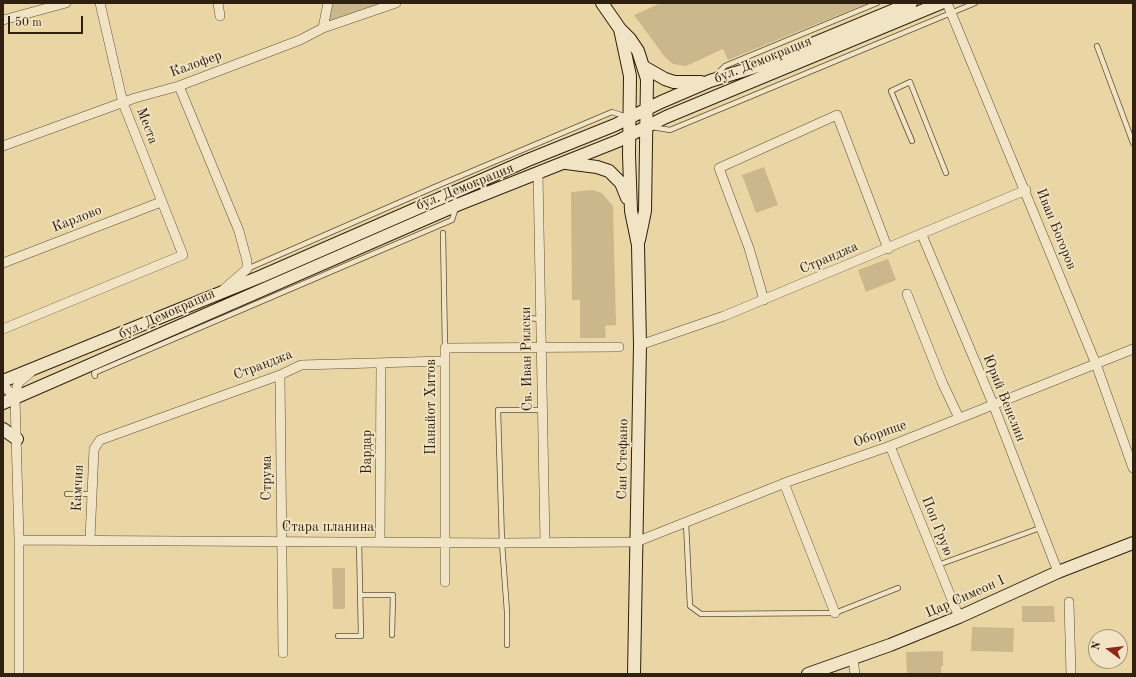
<!DOCTYPE html>
<meta charset="utf-8">
<style>
body{margin:0}
#map{position:relative;width:1136px;height:677px;overflow:hidden;background:#ead6a5;font-family:"Old Standard TT",serif}
canvas{display:block}
.frame{position:absolute;inset:0;border:4px solid #2f2010;pointer-events:none}
.north{position:absolute;left:1088px;top:629px;width:40px;height:40px;box-sizing:border-box;background:#f1e4c4;border:1px solid #a3967c;border-radius:50%;rotate:285deg;font-size:11px;font-weight:700;line-height:16px;text-align:center;color:#2f2010}
.north::after{content:'';display:block;margin:auto;width:14px;height:18px;background:#8f2418;clip-path:polygon(50% 0,100% 100%,50% 72%,0 100%)}
.scale{position:absolute;left:8px;top:16px;width:75px;height:18px;box-sizing:border-box;border:2px solid #2f2010;border-top:0;padding-left:5px;font-size:12px;line-height:14px;white-space:nowrap;color:#2f2010;-webkit-text-stroke:3px #f1e4c4;paint-order:stroke}
</style>
<div id="map">
<canvas width="1136" height="677"></canvas>
<div class="frame"></div>
<div class="north">N</div>
<div class="scale">50 m</div>
</div>
<script>
const g = document.querySelector('canvas').getContext('2d');
g.lineJoin = 'round';
function fill(path, color) { g.fillStyle = color; g.fill(path, 'evenodd'); }
const poly = rows => new Path2D(rows.map(r => 'M' + r).join(''));
function stroke(path, color, width, dash) { g.strokeStyle = color; g.lineWidth = width; g.lineCap = dash ? 'butt' : 'round'; g.setLineDash(dash || []); g.stroke(path); }
function write(font, color, halo, rows, align = 'center') {
  g.font = font + ' "Old Standard TT",serif'; g.lineWidth = 3.5; g.setLineDash([]); g.textBaseline = 'middle'; g.strokeStyle = halo; g.fillStyle = color; for (const [text, x, y, turn = 0] of rows) {
    g.save(); g.translate(x, y); g.rotate((+turn || 0) * Math.PI / 180); g.textAlign = isNaN(turn) ? turn : align; if (halo) g.strokeText(text, 0, 0); g.fillText(text, 0, 0); g.restore();
  }
}
fill(poly([
 [328,3,396,3,323,28],
 [661,3,868,3,728,60,723,49,686,66,673,64,664,56,634,15],
 [764,167,778,205,756,213,742,175],
 [593,190,602,193,613,206,616,325,605,326,606,338,580,338,580,300,572,300,571,192],
 [888,259,896,280,866,292,858,270],
 [332,568,345,568,345,609,333,609],
 [1022,606,1054,606,1055,622,1022,622],
 [972,627,1014,628,1013,652,971,651],
 [943,651,943,666,941,666,941,674,907,674,906,652]
]), '#cab78c');
const lane = poly([
 [1097,46,1133,143],
 [715,76,725,66,877,3],
 [652,127,670,130,975,3],
 [912,141,891,91,910,82,946,173],
 [443,233,445,348],
 [247,269,437,186,612,112,627,117],
 [528,318,540,319],
 [95,376,94,373,452,220,456,207],
 [67,494,91,494],
 [686,523,690,606,701,614,835,613,898,588],
 [938,565,1040,528],
 [360,595,393,595,392,635],
 [338,636,361,636,359,542],
 [507,645,507,612,502,543,498,410,543,410]
]);
const street = poly([
 [218,3,220,16],
 [947,3,1096,364,1133,468],
 [3,20,66,3],
 [323,28,328,3],
 [179,86,239,231,247,261,247,269,224,289],
 [3,146,135,98,179,86,300,40,323,28,396,3],
 [538,174,545,543],
 [922,235,993,404,1058,572],
 [3,263,161,202],
 [907,294,942,382,959,418],
 [764,300,749,248,719,168,837,115,888,249],
 [3,329,183,255,123,103,100,3],
 [640,345,724,316,1026,190],
 [280,375,283,653],
 [3,387,6,388,15,398],
 [890,446,959,617],
 [784,483,835,613],
 [90,539,94,449,100,440,280,375,301,365,445,361],
 [19,540,502,543,636,542,790,481,890,446,1133,349],
 [380,542,381,363],
 [445,582,445,348,619,347],
 [1069,602,1071,674],
 [853,659,855,674],
 [19,674,19,540,15,398,18,383,31,372]
]);
const secondary = poly([
 [602,3,620,29,630,39,638,51,647,79,645,211,639,240],
 [620,29,630,76,629,155,631,211,638,245,640,345,634,674],
 [644,67,665,79,674,82,701,82],
 [566,163,597,167,609,171,621,183,627,198],
 [3,381,262,276,528,160,615,125,661,102,710,81,764,64,911,3],
 [3,403,457,205,618,141,666,117,941,3],
 [3,429,17,439],
 [808,674,890,645,959,617,1058,572,1133,543]
]);
stroke(lane, '#5e4e35', 6);
stroke(street, '#5e4e35', 10);
stroke(secondary, '#2f2010', 14);
stroke(lane, '#f1e4c4', 4.5);
stroke(street, '#f1e4c4', 9);
stroke(secondary, '#f1e4c4', 12);
write('14px', '#2f2010', '#f1e4c4', [
 ["бул. Демокрация",763,60,-22],
 ["Калофер",196,64,-20],
 ["Места",147,126,69],
 ["бул. Демокрация",465,187,-22],
 ["Карлово",77,219,-21],
 ["Иван Богоров",1056,229,68],
 ["Странджа",829,258,-23],
 ["бул. Демокрация",167,314,-24],
 ["Св. Иван Рилски",527,359,-91],
 ["Странджа",263,365,-21],
 ["Юрий Венелин",1004,398,68],
 ["Панайот Хитов",431,407,-90],
 ["Оборище",880,434,-20],
 ["Вардар",367,452,-90],
 ["Сан Стефано",623,459,-89],
 ["Струма",267,478,-90],
 ["Камчия",78,488,-87],
 ["Поп Грую",937,526,68],
 ["Стара планина",328,527],
 ["Цар Симеон I",965,597,-24]
]);
</script>
